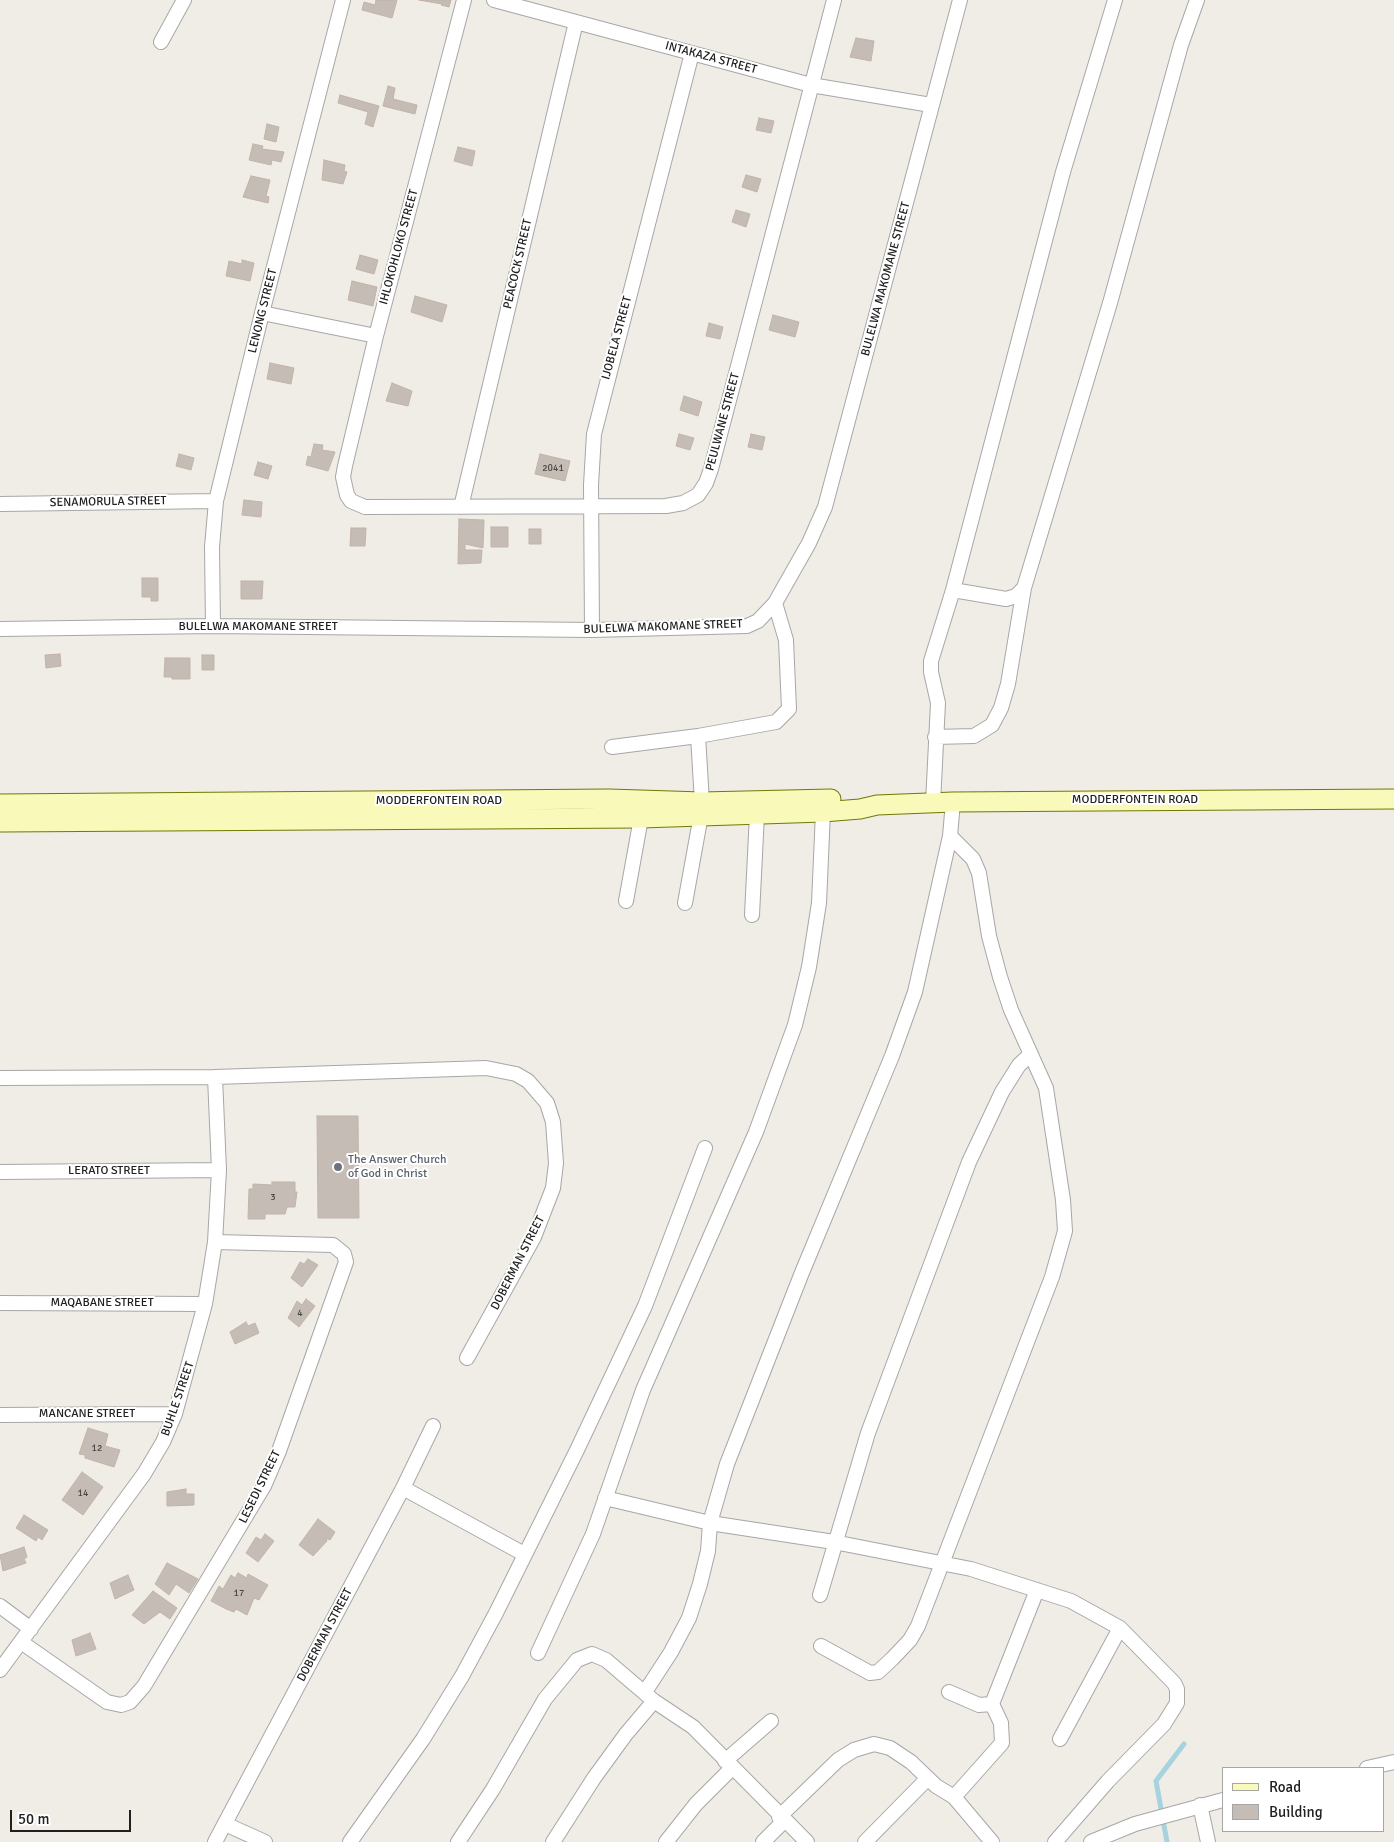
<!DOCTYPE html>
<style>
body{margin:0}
#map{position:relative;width:1394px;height:1842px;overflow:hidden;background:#f0ece6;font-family:Signika,sans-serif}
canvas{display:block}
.legend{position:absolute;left:1222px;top:1767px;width:162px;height:65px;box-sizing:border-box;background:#fff;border:1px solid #a6a6a6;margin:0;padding:6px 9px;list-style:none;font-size:15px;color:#202020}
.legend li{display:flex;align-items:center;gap:10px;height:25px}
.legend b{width:25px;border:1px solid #a6a6a6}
.scale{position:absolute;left:10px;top:1810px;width:121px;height:22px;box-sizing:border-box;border:2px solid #202020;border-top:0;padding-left:6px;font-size:15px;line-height:18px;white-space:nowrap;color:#202020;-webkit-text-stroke:4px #fff;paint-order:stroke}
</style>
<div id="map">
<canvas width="1394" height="1842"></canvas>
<ul class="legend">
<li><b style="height:6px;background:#f9faba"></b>Road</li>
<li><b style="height:14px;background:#c5bcb5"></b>Building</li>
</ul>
<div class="scale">50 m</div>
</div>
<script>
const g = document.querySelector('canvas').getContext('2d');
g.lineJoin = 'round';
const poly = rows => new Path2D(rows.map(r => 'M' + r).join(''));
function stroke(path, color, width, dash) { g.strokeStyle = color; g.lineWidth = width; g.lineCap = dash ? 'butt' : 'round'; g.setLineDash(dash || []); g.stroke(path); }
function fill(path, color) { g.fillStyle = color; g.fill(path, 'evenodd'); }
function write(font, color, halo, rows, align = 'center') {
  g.font = font + ' Signika,sans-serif'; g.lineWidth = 4; g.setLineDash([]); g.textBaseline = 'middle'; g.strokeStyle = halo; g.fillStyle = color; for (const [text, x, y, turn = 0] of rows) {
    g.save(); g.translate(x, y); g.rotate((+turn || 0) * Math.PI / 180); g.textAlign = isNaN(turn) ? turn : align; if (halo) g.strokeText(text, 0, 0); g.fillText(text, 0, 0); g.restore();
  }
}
stroke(poly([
 [1167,1842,1156,1781,1184,1744]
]), '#a6d3de', 5);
const building = poly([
 [376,0,397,0,392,18,362,10,364,2,375,5,376,0],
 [419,0,451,0,449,7,441,5,442,4,419,0],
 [856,38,874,41,871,61,850,57,856,38],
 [388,86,395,88,393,99,417,105,415,114,383,106,388,86],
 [340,95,379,106,373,127,365,124,368,112,338,103,340,95],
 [759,118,774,121,771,133,756,130,759,118],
 [267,124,279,127,276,142,264,139,267,124],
 [253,144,263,146,262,149,284,152,281,162,272,160,271,165,249,160,253,144],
 [458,147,475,151,472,166,454,161,458,147],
 [324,160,345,165,344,171,347,172,343,184,322,180,324,160],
 [746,175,761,179,757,192,742,187,746,175],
 [251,176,270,180,266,196,269,197,268,203,243,197,251,176],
 [736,210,750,214,746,227,732,222,736,210],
 [360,255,378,260,374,274,356,269,360,255],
 [242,260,254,263,250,281,226,276,229,261,242,264,242,260],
 [352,281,377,287,373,306,348,300,352,281],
 [415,296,447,305,442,322,411,312,415,296],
 [773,315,799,322,795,337,769,330,773,315],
 [709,323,723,327,720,339,706,336,709,323],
 [270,363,294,368,291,384,267,379,270,363],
 [392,383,412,391,408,406,386,401,392,383],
 [684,396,702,402,698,416,680,410,684,396],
 [679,434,694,438,690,450,676,446,679,434],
 [751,434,765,437,762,450,748,447,751,434],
 [314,444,323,445,322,450,335,452,328,471,306,465,308,456,311,457,314,444],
 [179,454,194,458,191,470,176,466,179,454],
 [540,454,570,461,565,481,535,474,540,454],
 [258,462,272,466,268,479,254,475,258,462],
 [244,500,262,502,261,517,242,515,244,500],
 [459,519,484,520,483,548,465,544,465,550,482,550,481,563,458,564,459,519],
 [491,527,508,527,508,547,491,547,491,527],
 [351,528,366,528,365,546,350,546,351,528],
 [529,529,541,529,541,544,529,544,529,529],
 [142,578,158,578,158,601,151,601,151,597,142,597,142,578],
 [241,581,263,581,262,599,241,599,241,581],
 [60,654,61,666,46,668,45,655,60,654],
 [202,655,214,655,214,670,202,670,202,655],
 [165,658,190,658,190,679,172,679,172,677,164,677,165,658],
 [317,1116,358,1116,359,1218,318,1218,317,1116],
 [272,1182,295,1182,295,1192,297,1192,295,1207,287,1207,285,1214,265,1214,265,1219,248,1219,249,1189,253,1189,253,1184,272,1185,272,1182],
 [308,1259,318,1265,302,1287,291,1278,300,1262,304,1264,308,1259],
 [306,1299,315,1306,299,1327,288,1318,297,1301,302,1305,306,1299],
 [246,1322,248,1326,255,1323,259,1333,235,1344,230,1332,246,1322],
 [88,1428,108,1434,105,1446,120,1450,114,1467,85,1458,85,1455,79,1454,88,1428],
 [82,1472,103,1487,83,1515,62,1500,82,1472],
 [186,1489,186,1494,194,1494,194,1505,167,1506,167,1492,186,1489],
 [24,1515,48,1530,42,1540,38,1537,36,1541,16,1528,24,1515],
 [318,1519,335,1532,330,1540,326,1538,327,1541,313,1556,299,1545,318,1519],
 [265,1534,274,1541,258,1562,246,1553,256,1537,261,1540,265,1534],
 [24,1547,27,1557,24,1559,26,1563,3,1571,0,1555,24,1547],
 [167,1563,198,1579,189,1593,176,1584,169,1595,155,1584,167,1563],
 [238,1573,247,1578,248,1574,268,1585,259,1600,254,1598,247,1615,236,1609,234,1612,226,1609,211,1601,219,1586,223,1589,231,1575,235,1578,238,1573],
 [128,1575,134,1590,115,1599,110,1583,128,1575],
 [153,1591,177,1608,170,1619,160,1612,144,1624,132,1615,153,1591],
 [90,1633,96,1649,76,1656,72,1640,90,1633]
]);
fill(building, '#c5bcb5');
stroke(building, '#c2b3a8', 1);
const minor = poly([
 [464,0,376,336,345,466,343,477,347,495,351,501,365,507,666,506,683,503,698,495,706,483,711,469,834,0],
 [494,0,811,85,931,105],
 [161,42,184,0],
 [262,313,376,336],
 [0,504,216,501],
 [461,507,576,22],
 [953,590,1006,599,1016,596,1024,588,1110,303,1181,45,1197,0],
 [213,626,212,547,216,501,262,313,343,0],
 [0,629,213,626,592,630,747,626,758,621,775,603,809,543,825,507,960,0],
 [592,630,591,485,594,434,692,53],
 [698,736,702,802],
 [935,737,974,736,992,725,1001,708,1008,684,1024,588],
 [612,747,698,736,776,722,789,709,786,640,775,603],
 [933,803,938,703,931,672,931,661,953,590,1063,172,1115,0],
 [626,901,641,818],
 [685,903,701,815],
 [752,915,757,814],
 [0,1078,215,1077,486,1068,516,1074,528,1081,547,1103,553,1122,556,1163,553,1188,534,1237,467,1358],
 [0,1172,219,1170],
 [0,1303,205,1304],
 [0,1415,175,1414],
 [403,1488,524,1554],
 [605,1498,710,1523,834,1542,971,1569,1071,1601,1120,1628,1174,1683,1177,1689,1177,1703,1164,1724,1108,1781,1055,1842],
 [820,1595,868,1433,969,1162,1002,1092,1019,1065,1031,1054],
 [0,1606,31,1629],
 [21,1642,107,1702,121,1705,130,1702,144,1686,264,1486,279,1451,346,1262,344,1254,333,1245,215,1242],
 [821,1646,870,1673,878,1672,892,1659,910,1640,918,1626,1052,1277,1065,1231,1063,1200,1046,1088,1011,1010,1000,977,989,936,979,873,973,859,950,836],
 [538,1653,593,1534,643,1390,756,1132,795,1025,809,967,819,903,823,812],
 [0,1670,144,1474,163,1442,175,1414,205,1304,215,1242,219,1170,215,1077],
 [645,1692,671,1652,689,1618,700,1584,708,1551,710,1523,727,1464,801,1275,892,1056,915,992,950,836,953,802],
 [949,1692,979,1705,992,1704],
 [1060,1739,1120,1628],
 [725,1761,771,1721],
 [1367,1768,1394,1762],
 [954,1797,1002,1743,1001,1723,992,1704,1037,1590],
 [1200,1805,1208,1842],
 [779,1817,838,1760,854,1750,874,1744,890,1748,911,1762,936,1786,954,1797,992,1842],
 [225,1824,265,1842],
 [215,1842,403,1488,433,1426],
 [350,1842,423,1739,462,1676,496,1613,577,1450,645,1306,705,1148],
 [458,1842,493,1789,545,1699,577,1660,592,1654,606,1660,654,1701,693,1727,807,1842],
 [553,1842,594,1778,626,1734,654,1701],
 [666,1842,696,1804,732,1768],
 [763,1842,784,1821],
 [865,1842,928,1778],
 [1091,1842,1135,1824,1223,1800]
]);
const secondary = poly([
 [0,804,609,799,702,802,831,799],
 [0,822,641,818,823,812,860,809,877,805,953,802,1394,799]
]);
stroke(minor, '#a7a7a7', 16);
stroke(secondary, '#707904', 21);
stroke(minor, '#fff', 14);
stroke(secondary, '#f9faba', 19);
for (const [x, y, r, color] of [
 [338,1167,5,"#6b7280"]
]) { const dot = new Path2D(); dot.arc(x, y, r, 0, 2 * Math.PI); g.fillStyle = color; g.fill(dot); stroke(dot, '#fff', 2); }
write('10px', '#494745', null, [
 ["2041",553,468],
 ["3",273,1197],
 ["4",300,1313],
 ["12",97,1448],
 ["14",83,1493],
 ["17",239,1593]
]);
write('12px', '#202020', '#fff', [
 ["INTAKAZA STREET",711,58,15],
 ["IHLOKOHLOKO STREET",399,247,-75],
 ["PEACOCK STREET",518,264,-77],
 ["BULELWA MAKOMANE STREET",886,279,-75],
 ["LENONG STREET",263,311,-76],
 ["IJOBELA STREET",617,338,-75],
 ["PEULWANE STREET",723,422,-75],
 ["SENAMORULA STREET",108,502,-1],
 ["BULELWA MAKOMANE STREET",258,627],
 ["BULELWA MAKOMANE STREET",663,627,-2],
 ["MODDERFONTEIN ROAD",1135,800],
 ["MODDERFONTEIN ROAD",439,801],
 ["LERATO STREET",109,1171],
 ["DOBERMAN STREET",518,1263,-63],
 ["MAQABANE STREET",102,1303],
 ["BUHLE STREET",178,1399,-71],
 ["MANCANE STREET",87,1414],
 ["LESEDI STREET",260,1487,-64],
 ["DOBERMAN STREET",325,1635,-62]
]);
write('12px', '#5b616d', '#fff', [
 ["The Answer Church",348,1160],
 ["of God in Christ",348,1174]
], 'left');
</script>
